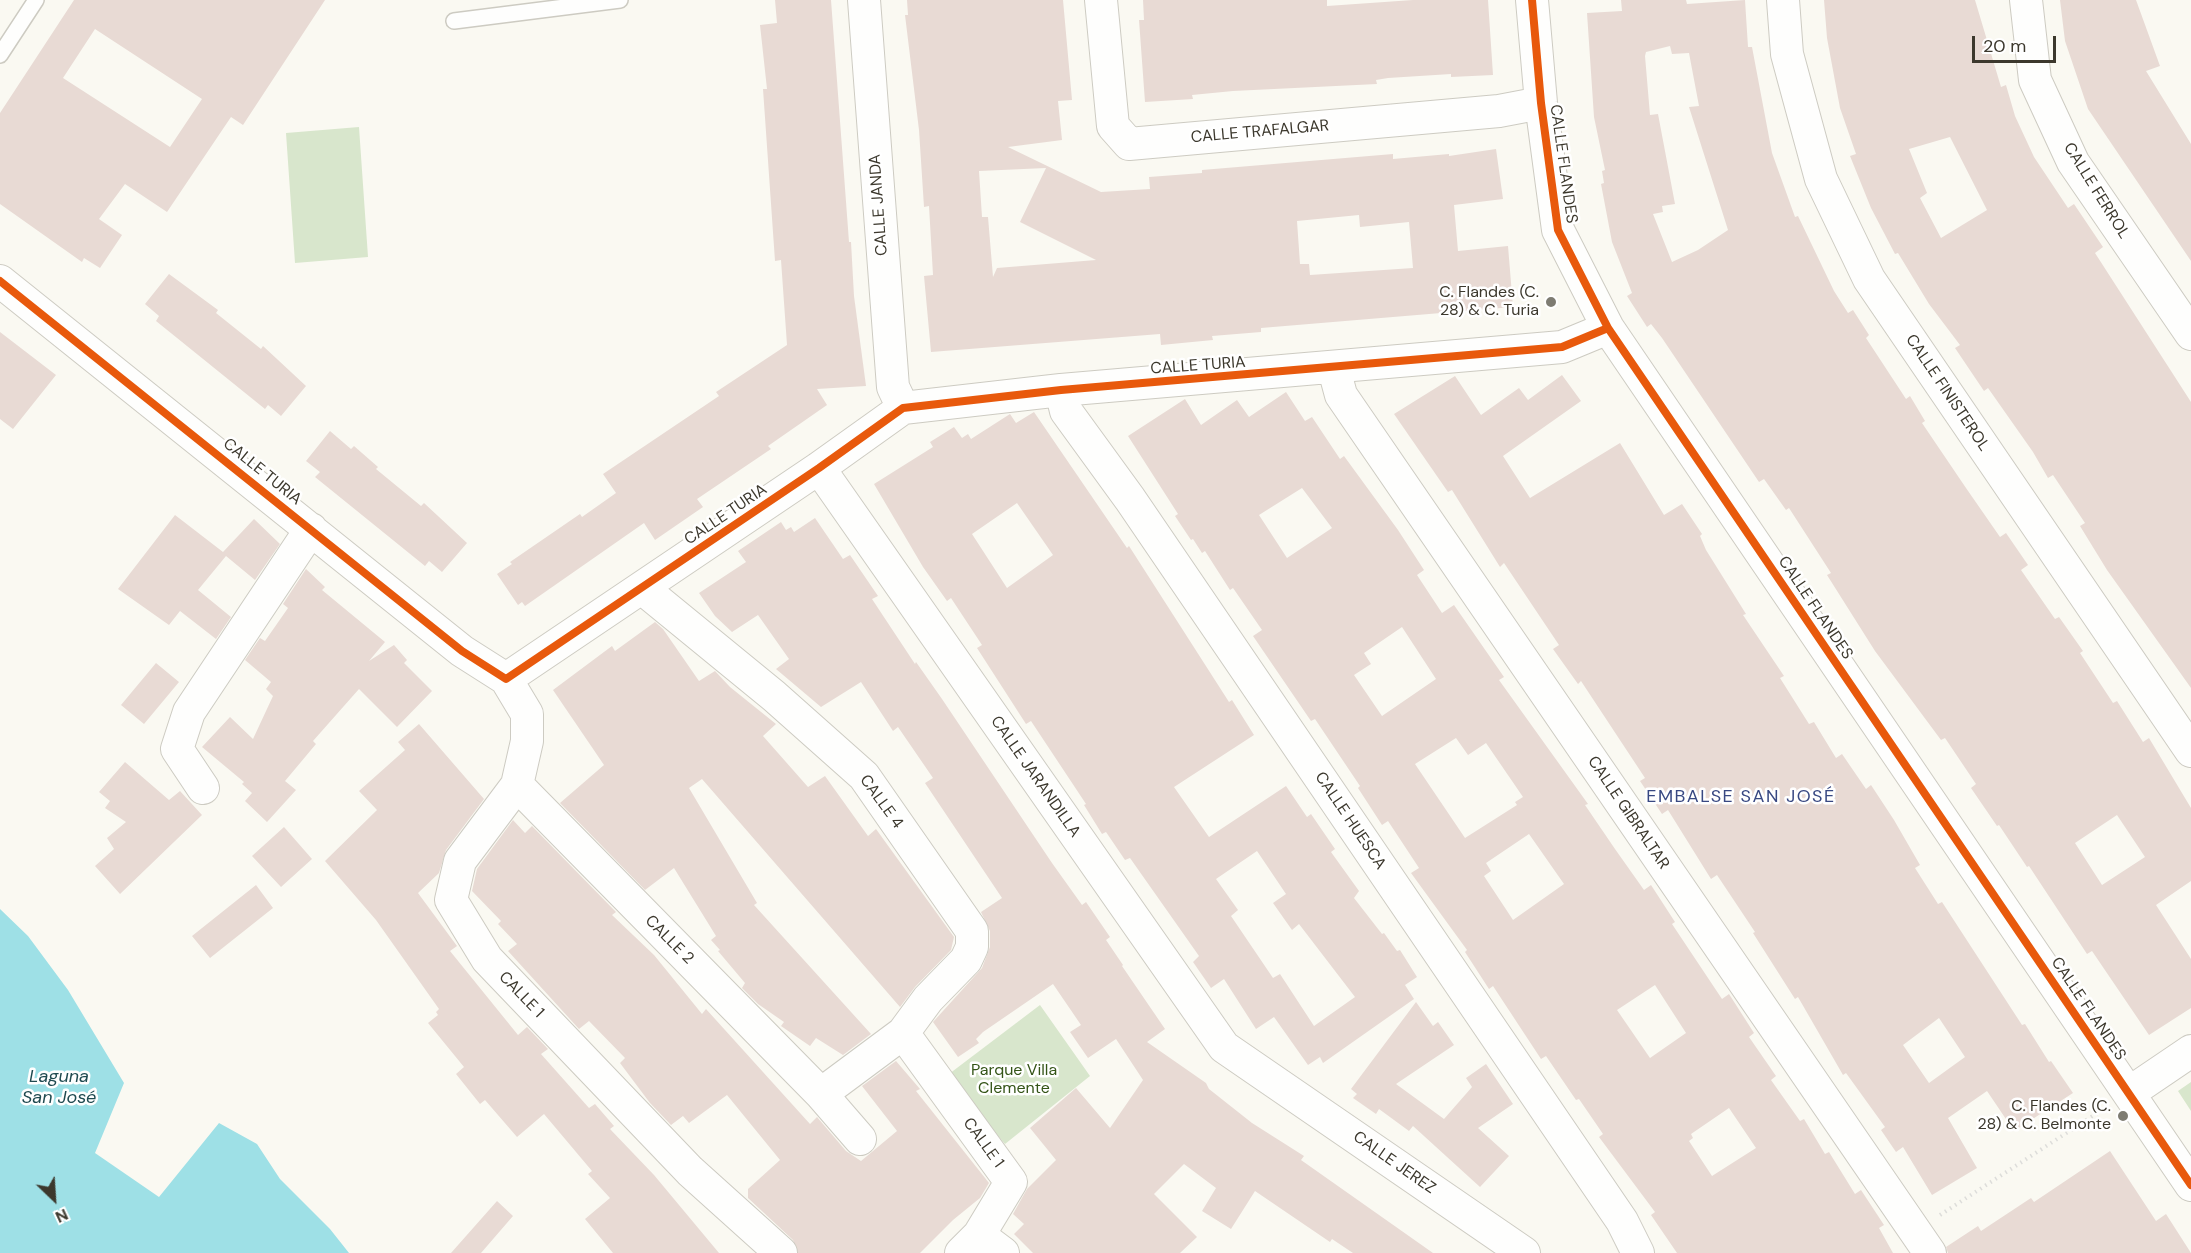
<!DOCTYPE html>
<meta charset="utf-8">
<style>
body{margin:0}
#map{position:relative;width:2191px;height:1253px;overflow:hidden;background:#faf9f2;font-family:"DM Sans",sans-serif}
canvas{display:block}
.north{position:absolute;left:24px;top:1169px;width:60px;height:60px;-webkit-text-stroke:4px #fff;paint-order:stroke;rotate:155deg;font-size:16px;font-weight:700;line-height:24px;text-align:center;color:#3c382d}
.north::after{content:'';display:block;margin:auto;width:21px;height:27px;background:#3c382d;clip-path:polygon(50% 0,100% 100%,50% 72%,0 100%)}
.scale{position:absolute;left:1972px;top:36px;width:84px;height:27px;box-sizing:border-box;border:3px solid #3c382d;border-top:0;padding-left:8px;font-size:18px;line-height:21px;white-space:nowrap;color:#3c382d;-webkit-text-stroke:4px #fff;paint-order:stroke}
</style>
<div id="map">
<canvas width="2191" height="1253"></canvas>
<div class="north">N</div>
<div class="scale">20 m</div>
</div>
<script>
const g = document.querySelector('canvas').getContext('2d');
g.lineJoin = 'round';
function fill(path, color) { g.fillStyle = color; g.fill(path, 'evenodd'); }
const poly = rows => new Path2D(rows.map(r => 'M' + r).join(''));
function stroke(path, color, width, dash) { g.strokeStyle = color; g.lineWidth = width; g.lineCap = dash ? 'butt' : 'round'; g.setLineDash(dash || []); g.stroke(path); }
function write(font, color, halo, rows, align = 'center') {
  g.font = font + ' "DM Sans",sans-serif'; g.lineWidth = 5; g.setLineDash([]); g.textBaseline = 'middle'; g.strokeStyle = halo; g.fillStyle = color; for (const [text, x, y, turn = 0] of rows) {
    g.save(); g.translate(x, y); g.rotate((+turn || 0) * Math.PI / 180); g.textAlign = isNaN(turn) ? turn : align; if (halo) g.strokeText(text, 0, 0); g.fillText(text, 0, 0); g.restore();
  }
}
fill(poly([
 [359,127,368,257,295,263,286,133],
 [1040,1005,1090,1076,1005,1144,971,1105,949,1074],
 [2191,1082,2191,1111,2178,1091]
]), '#d8e6cc');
fill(poly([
 [0,909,28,936,68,990,124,1083,95,1153,159,1197,219,1123,257,1144,280,1179,330,1229,349,1253,0,1253]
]), '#9ee0e6');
fill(poly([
 [74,0,325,0,243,125,231,117,167,212,125,184,99,219,122,235,100,268,84,258,82,262,0,204,0,113],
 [95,29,202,99,170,147,63,78],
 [775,0,831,0,849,242,851,242,854,296,866,386,817,389,827,405,768,446,771,449,697,499,703,507,655,540,644,523,525,606,522,602,518,605,497,574,512,564,510,562,580,514,582,517,616,493,603,474,719,396,716,392,787,345,781,260,775,261,763,89,767,89,760,25,777,23],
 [907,0,1063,0,1072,100,1058,101,1062,140,1008,147,1101,192,1150,189,1149,177,1202,173,1202,170,1393,154,1393,159,1449,154,1449,156,1496,149,1503,199,1454,205,1458,251,1508,246,1513,307,1261,328,1261,332,1212,336,1213,340,1161,345,1160,334,931,352,924,276,933,275,929,206,924,207,919,130,905,15,908,15],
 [1046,168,1020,222,1096,260,997,268,993,277,988,217,982,217,979,171],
 [1359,215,1360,227,1409,222,1413,268,1310,275,1309,264,1300,264,1297,221],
 [1143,0,1327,0,1327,6,1413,0,1488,0,1493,75,1451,77,1451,74,1388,78,1376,80,1377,84,1233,91,1192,95,1193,99,1145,102,1139,20,1144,20],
 [1621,0,1686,0,1687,4,1745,0,1748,47,1752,47,1772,153,1795,217,1798,216,1834,291,1848,313,1853,310,1869,335,1866,338,1906,399,1910,396,1925,421,1922,423,1966,488,2000,537,2006,533,2028,565,2021,570,2055,619,2059,617,2083,651,2080,653,2113,703,2117,701,2143,742,2149,738,2191,808,2191,881,2156,905,2191,959,2191,1008,2149,1035,2092,951,2087,954,2029,866,2027,867,1999,825,1997,826,1971,788,1976,784,1945,738,1941,740,1875,651,1827,575,1831,573,1789,508,1786,510,1764,479,1759,482,1662,338,1651,324,1647,327,1627,296,1632,293,1612,242,1601,184,1604,183,1602,171,1605,170,1594,117,1587,13,1622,11],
 [1670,46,1672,54,1689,53,1699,106,1689,107,1728,230,1698,250,1672,262,1653,214,1663,212,1662,206,1675,204,1658,114,1650,115,1645,56,1646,52],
 [2117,815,2145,857,2102,885,2075,843],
 [1824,0,1975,0,2001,87,2006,85,2015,116,2034,157,2068,208,2074,204,2103,247,2095,253,2191,402,2191,688,2107,570,2080,526,2085,523,2053,475,2048,478,2033,452,1988,388,1984,391,1955,348,1960,345,1929,304,1898,253,1895,254,1871,208,1850,156,1856,154,1840,108,1827,38],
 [1950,137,1987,210,1941,238,1920,198,1927,193,1909,149],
 [2060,0,2136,0,2160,66,2146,71,2191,144,2191,261,2088,109,2065,41],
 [169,274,218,310,216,313,261,349,263,346,306,386,281,416,268,405,265,409,156,321,159,316,145,304],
 [0,332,56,375,13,429,0,419],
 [1562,375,1581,401,1503,456,1530,498,1620,443,1664,515,1682,504,1702,534,1700,536,1706,550,1746,614,1743,615,1784,676,1780,678,1809,724,1814,722,1836,758,1842,754,1866,789,1871,785,1894,820,1920,865,1915,868,1938,904,1942,902,2022,1025,2025,1024,2049,1062,2051,1061,2073,1093,2014,1131,1987,1091,1948,1118,1977,1168,1932,1195,1903,1147,1896,1152,1881,1130,1885,1127,1846,1073,1843,1075,1798,997,1795,999,1753,933,1755,932,1717,875,1711,879,1668,810,1662,814,1640,781,1645,778,1581,681,1578,684,1553,649,1559,645,1504,563,1500,567,1452,490,1448,492,1394,414,1455,376,1481,415,1519,388,1528,400],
 [1939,1018,1965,1057,1929,1083,1903,1045],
 [1286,392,1305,421,1312,417,1340,459,1344,456,1398,530,1424,570,1417,575,1442,613,1454,605,1504,677,1499,680,1588,804,1585,805,1615,849,1644,890,1651,885,1675,922,1672,924,1722,999,1729,994,1754,1033,1749,1037,1776,1076,1771,1080,1800,1121,1804,1119,1825,1154,1829,1152,1855,1194,1861,1190,1884,1225,1879,1228,1893,1253,1677,1253,1651,1215,1655,1212,1599,1137,1603,1134,1579,1099,1576,1100,1546,1056,1541,1059,1493,986,1489,989,1465,952,1467,950,1411,873,1419,868,1388,821,1382,825,1358,788,1360,786,1315,719,1311,721,1253,636,1262,630,1233,588,1230,590,1205,551,1202,553,1193,539,1191,540,1175,516,1178,514,1128,436,1185,399,1201,425,1237,400,1249,417],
 [1302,488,1332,528,1287,558,1259,515],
 [1402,627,1436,679,1382,716,1354,675,1371,664,1364,653],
 [1456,738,1468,755,1486,743,1523,797,1515,802,1517,805,1465,838,1415,764],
 [1529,834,1564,884,1513,920,1484,876,1491,871,1486,863],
 [1655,985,1686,1033,1650,1058,1617,1010],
 [1729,1108,1756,1148,1712,1176,1689,1141,1693,1138,1691,1134],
 [1034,412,1127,548,1129,546,1229,702,1232,700,1254,735,1174,787,1209,837,1286,786,1307,817,1311,814,1335,849,1331,852,1359,891,1354,898,1382,934,1384,933,1397,951,1400,950,1417,977,1405,985,1414,999,1323,1063,1320,1057,1308,1065,1274,1017,1256,1029,1224,979,1211,988,1193,962,1199,956,1130,858,1125,860,1106,832,1102,834,1084,805,1086,804,1031,721,1026,724,977,648,982,645,951,598,947,601,923,567,874,484,933,447,930,442,954,427,962,438,968,434,971,439,1010,414,1016,423],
 [1017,503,1053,555,1007,588,972,534],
 [1257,851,1286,894,1273,903,1292,930,1299,924,1355,997,1314,1026,1280,974,1273,978,1231,916,1238,910,1216,879],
 [330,431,351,449,354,446,378,467,376,469,421,506,424,503,467,543,442,572,429,561,425,566,315,477,320,472,306,461],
 [175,515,223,552,254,519,280,544,255,580,226,556,198,590,231,617,216,639,180,611,169,625,118,589],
 [815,518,843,559,850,555,878,596,872,599,915,664,916,662,942,699,1052,863,1082,905,1086,902,1110,937,1106,940,1123,965,1122,966,1165,1029,1147,1042,1206,1083,1209,1089,1252,1123,1304,1156,1301,1160,1433,1253,1353,1253,1332,1239,1330,1242,1255,1191,1231,1229,1202,1211,1216,1188,1184,1164,1154,1194,1197,1237,1180,1253,1033,1253,1014,1234,1024,1224,1013,1214,1027,1189,1056,1160,1030,1128,1076,1088,1110,1128,1143,1080,1116,1039,1088,1058,1070,1032,1081,1025,1053,984,983,1032,976,1039,979,1043,958,1057,933,1022,982,968,990,947,990,931,981,912,1002,898,925,783,933,778,898,727,893,731,861,682,821,707,776,669,789,659,758,615,732,632,715,616,699,593,746,562,738,551,781,522,786,530,791,527,794,532],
 [306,569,325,587,322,590,385,642,369,661,394,645,407,660,404,663,432,691,397,727,359,689,313,741,316,744,285,781,296,790,267,822,245,801,252,793,242,784,244,782,202,747,230,717,253,739,273,696,266,689,271,682,245,660,260,638,265,641,288,608,283,604],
 [655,622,663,629,699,681,715,671,730,687,776,724,763,736,808,787,825,776,868,836,876,829,954,937,951,950,915,987,900,1007,702,779,689,788,757,903,754,905,871,1034,843,1055,816,1038,810,1046,781,1026,784,1022,758,1004,742,988,745,983,718,951,720,950,711,940,716,936,674,868,645,890,560,803,604,765,553,690,612,646,615,651],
 [156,663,179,682,144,724,121,705],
 [419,724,484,799,446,850,439,873,418,893,457,946,450,951,518,1035,527,1027,548,1049,541,1054,589,1108,595,1104,614,1126,610,1129,654,1175,719,1253,613,1253,585,1219,610,1198,588,1174,592,1171,544,1114,517,1137,485,1100,480,1104,456,1074,464,1067,428,1023,438,1015,436,1012,439,1009,376,920,325,861,377,810,359,791,405,750,398,742],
 [125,762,169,800,180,791,202,815,120,894,95,866,114,849,107,838,126,822,105,808,110,801,99,792],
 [513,820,525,833,532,826,616,912,612,915,654,955,702,1014,706,1009,810,1124,817,1117,846,1151,861,1161,897,1131,862,1086,896,1061,920,1089,916,1091,989,1183,980,1198,953,1220,920,1253,798,1253,793,1240,748,1198,748,1189,780,1160,727,1095,689,1123,683,1116,671,1125,650,1103,620,1063,625,1058,589,1021,579,1029,508,951,517,944,498,924,501,921,472,891,477,869],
 [284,827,312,859,281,887,252,856],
 [256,885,273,908,210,958,192,936],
 [1416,1002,1433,1026,1438,1022,1454,1045,1396,1084,1444,1119,1472,1087,1466,1078,1486,1064,1513,1104,1478,1128,1509,1156,1480,1187,1413,1126,1409,1131,1379,1109,1376,1114,1353,1098,1357,1094,1351,1089],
 [2110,1151,2156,1221,2166,1214,2191,1253,1948,1253,1946,1247,1978,1226,1981,1231,2031,1198,2034,1202],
 [497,1201,513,1216,481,1253,451,1253]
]), '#e8dad4');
const lane = poly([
 [454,21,620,0],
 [0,55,36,0]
]);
const street = poly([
 [864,0,893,387,903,408],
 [1101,0,1113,126,1129,144,1499,111,1541,103],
 [1532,0,1541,103,1558,230,1608,328,2191,1185],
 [1783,0,1787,54,1821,179,1869,279,2191,751],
 [2026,0,2035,80,2073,162,2191,334],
 [0,281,462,651,506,679,819,468,903,408,1061,390,1562,347,1608,328],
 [1334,369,1341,395,1930,1253],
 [1061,390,1066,411,1130,499,1622,1221,1638,1253],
 [819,468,1224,1047,1524,1253],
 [642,588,774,696,864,776,972,931,972,947,966,960,928,999,903,1033,821,1094],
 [506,679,527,714,527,741,517,785,460,861,451,900,487,959,690,1171,781,1253],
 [517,785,821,1094,860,1139],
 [203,788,177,749,189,712,311,529],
 [903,1033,1011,1182,979,1235,961,1253],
 [2129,1093,2191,1051],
 [979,1235,1003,1253]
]);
stroke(lane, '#cdcbc2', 18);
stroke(street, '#cdcbc2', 34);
stroke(poly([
 [1940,1215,2105,1108]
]), '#ddddda', 4, [1.5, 4.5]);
stroke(lane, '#fefefd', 15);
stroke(street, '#fefefd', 32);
stroke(poly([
 [1532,0,1541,103,1558,230,1608,328,2191,1185],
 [0,281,462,651,506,679,819,468,903,408,1061,390,1562,347,1608,328]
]), '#e8590c', 8);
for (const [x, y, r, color] of [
 [1551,302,6,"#7e7c72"],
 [2123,1116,6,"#7e7c72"]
]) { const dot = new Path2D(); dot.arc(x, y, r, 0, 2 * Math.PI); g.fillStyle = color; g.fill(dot); stroke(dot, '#fff', 2); }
write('16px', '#3c382d', '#fff', [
 ["CALLE TRAFALGAR",1260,132,-5],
 ["CALLE FLANDES",1563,164,82],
 ["CALLE FERROL",2096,191,58],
 ["CALLE JANDA",879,205,-94],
 ["CALLE TURIA",1198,366,-4],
 ["CALLE FINISTEROL",1947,393,56],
 ["CALLE TURIA",262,472,39],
 ["CALLE TURIA",726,515,-34],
 ["CALLE FLANDES",1815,608,56],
 ["CALLE JARANDILLA",1035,777,55],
 ["CALLE 4",881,802,54],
 ["CALLE GIBRALTAR",1628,813,56],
 ["CALLE HUESCA",1350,821,56],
 ["CALLE 2",669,940,45],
 ["CALLE 1",521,995,46],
 ["CALLE FLANDES",2088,1009,56],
 ["CALLE 1",983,1143,54],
 ["CALLE JEREZ",1394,1163,35]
]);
write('16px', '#3c382d', '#fff', [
 ["C. Flandes (C.",1539,293],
 ["28) & C. Turia",1539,311],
 ["C. Flandes (C.",2111,1107],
 ["28) & C. Belmonte",2111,1125]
], 'right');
write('16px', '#345417', '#fff', [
 ["Parque Villa",1014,1071],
 ["Clemente",1014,1089]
]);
g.letterSpacing = '1.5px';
write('18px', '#384882', '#fff', [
 ["EMBALSE SAN JOSÉ",1741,797]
]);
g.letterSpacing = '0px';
write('italic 18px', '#1f4a50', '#fff', [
 ["Laguna",59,1077],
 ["San José",59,1098]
]);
</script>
